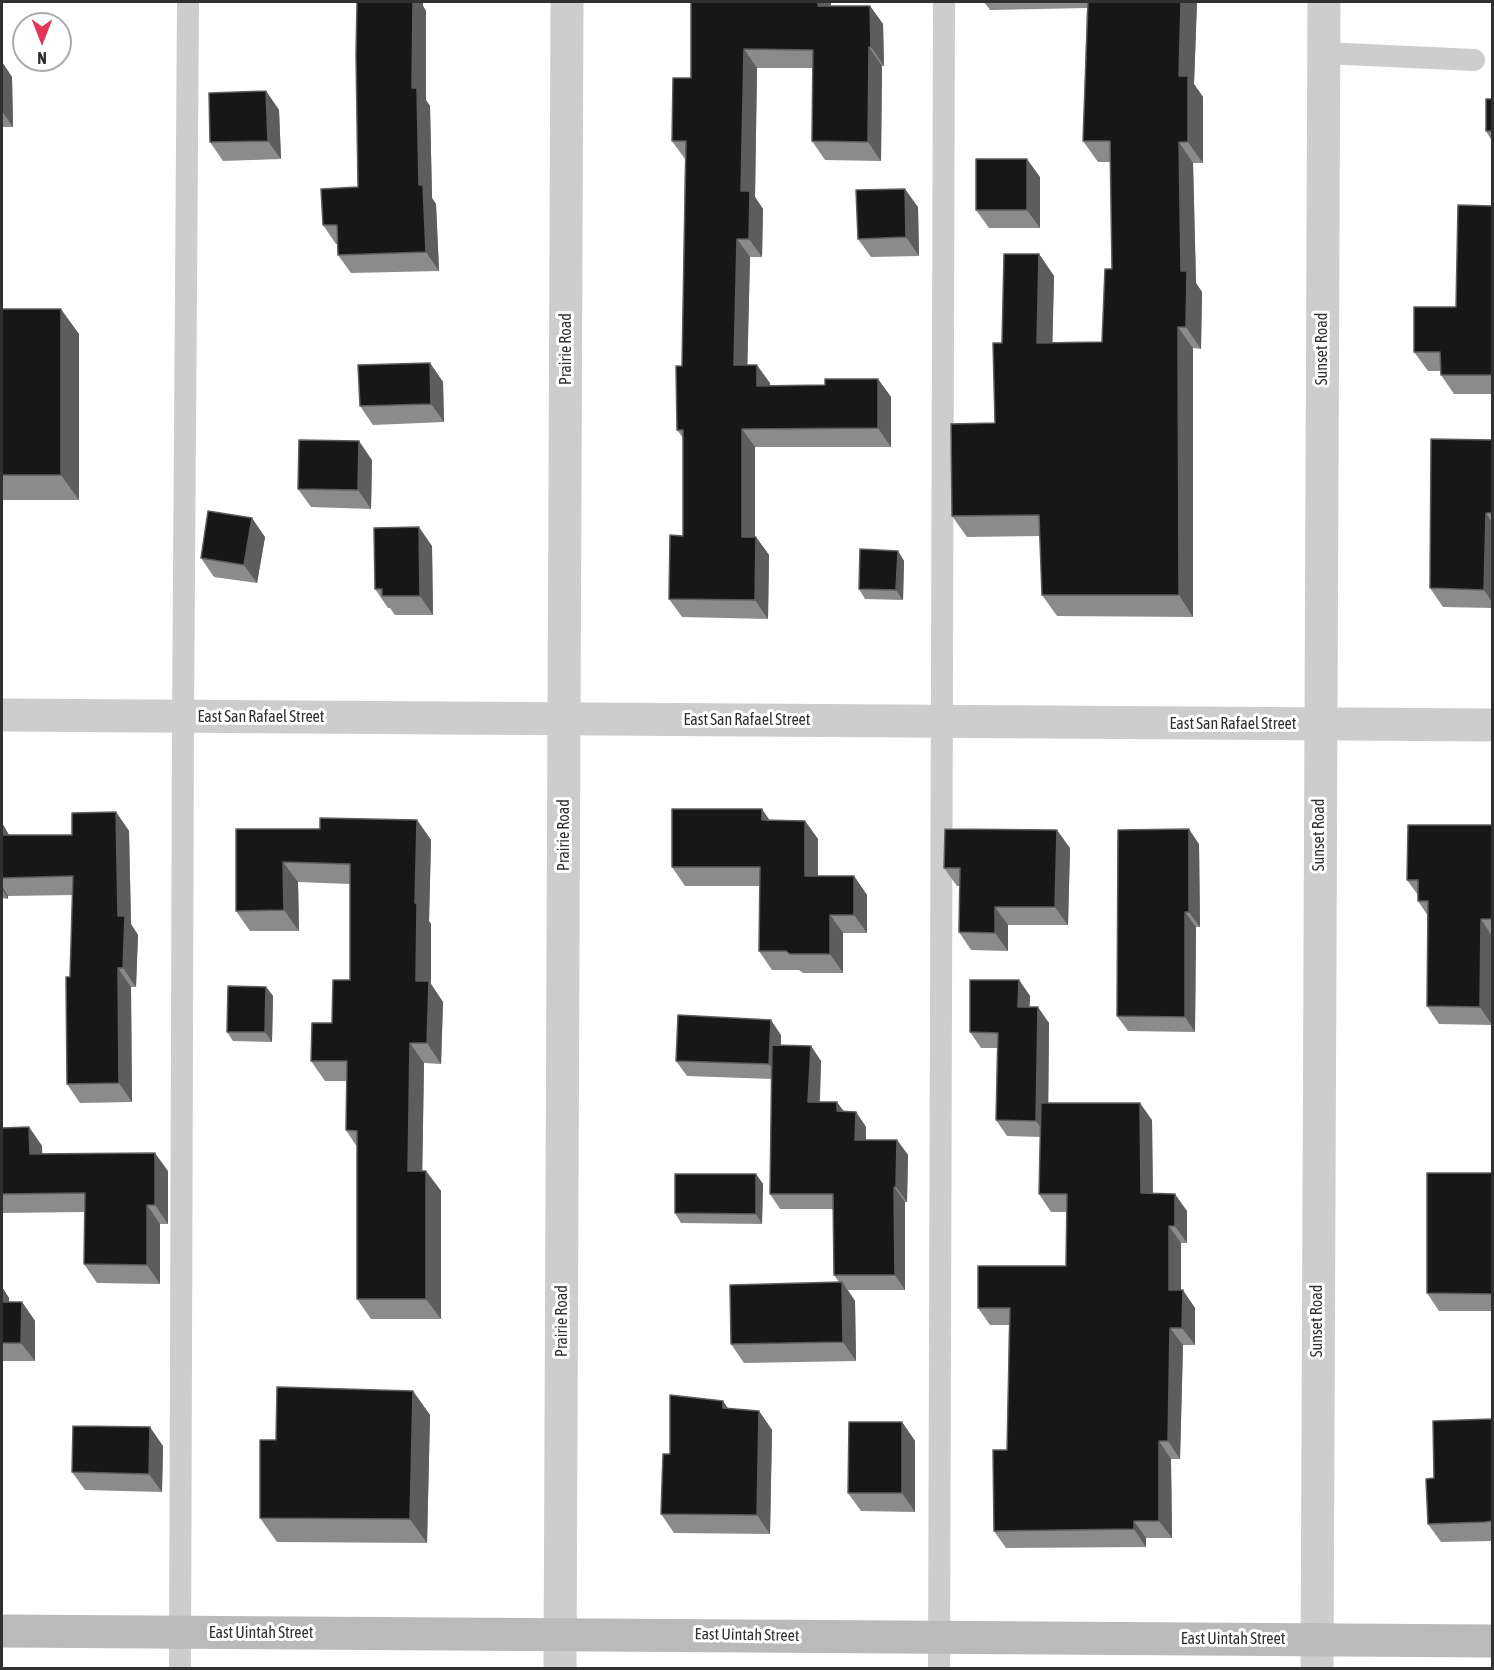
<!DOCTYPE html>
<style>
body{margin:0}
#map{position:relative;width:1494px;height:1670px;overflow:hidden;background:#fff;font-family:"Asap Condensed",sans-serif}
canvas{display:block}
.frame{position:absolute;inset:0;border:3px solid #303030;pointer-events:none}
.north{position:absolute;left:12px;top:12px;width:60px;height:60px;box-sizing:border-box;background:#fff;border:2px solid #acacac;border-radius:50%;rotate:180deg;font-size:16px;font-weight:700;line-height:24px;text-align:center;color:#303030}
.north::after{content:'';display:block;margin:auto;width:21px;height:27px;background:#e53457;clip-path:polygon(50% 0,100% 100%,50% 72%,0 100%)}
</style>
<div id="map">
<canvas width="1494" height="1670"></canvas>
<div class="frame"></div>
<div class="north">N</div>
</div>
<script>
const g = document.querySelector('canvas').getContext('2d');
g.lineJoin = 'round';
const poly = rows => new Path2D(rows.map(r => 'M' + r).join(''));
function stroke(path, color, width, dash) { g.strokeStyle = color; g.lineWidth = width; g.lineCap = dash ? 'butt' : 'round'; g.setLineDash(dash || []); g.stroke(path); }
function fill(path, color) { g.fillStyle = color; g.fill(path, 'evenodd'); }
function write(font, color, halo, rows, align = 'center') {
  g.font = font + ' "Asap Condensed",sans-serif'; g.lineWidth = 6; g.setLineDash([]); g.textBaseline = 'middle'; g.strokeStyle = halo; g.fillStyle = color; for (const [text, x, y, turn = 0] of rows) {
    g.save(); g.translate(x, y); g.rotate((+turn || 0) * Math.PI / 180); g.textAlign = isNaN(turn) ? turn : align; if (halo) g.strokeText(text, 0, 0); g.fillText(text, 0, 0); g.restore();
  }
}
stroke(poly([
 [1324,53,1474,60],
 [180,1668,183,717,188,2],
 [939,1668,944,2]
]), '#cdcdcd', 22);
stroke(poly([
 [2,715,1492,725],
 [1317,1668,1324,2]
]), '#cdcdcd', 33);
stroke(poly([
 [560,1668,567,2]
]), '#cdcdcd', 33);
stroke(poly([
 [2,1631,1492,1641]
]), '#bababa', 33);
fill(poly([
 [357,2,423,2,423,6,426,11,426,100,430,106,432,198,436,204,439,271,351,273,338,255,338,244,336,244,323,225,358,187],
 [691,2,831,6,870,6,883,24,884,66,882,66,881,161,825,160,812,141,813,68,757,68,755,197,763,209,762,257,750,257,747,365,770,383,770,386,825,385,878,379,891,397,891,447,755,447,755,537,756,537,769,555,768,619,682,617,669,599,683,536,683,438,677,430,682,366,685,159,672,141,691,78],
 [984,2,1197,2,1194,84,1203,97,1203,163,1193,163,1196,283,1202,292,1201,349,1193,348,1193,617,1057,616,1042,595,1040,536,967,537,952,516,995,423,1002,343,1039,254,1054,276,1052,343,1102,342,1112,269,1111,162,1098,162,1083,141,1087,8,990,10],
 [2,62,12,77,13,127,2,127],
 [266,91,279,110,281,159,223,161,210,142],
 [1492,99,1492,141,1486,131],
 [1040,177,1040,228,989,228,976,210],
 [1492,206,1492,394,1454,394,1441,375,1440,371,1428,371,1414,352,1456,307],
 [918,207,919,256,871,257,858,239],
 [2,309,79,334,79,500,2,500],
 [430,363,443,382,444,422,373,425,360,406],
 [1492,440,1492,608,1443,607,1430,588],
 [372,460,371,509,311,507,298,489],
 [265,537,257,583,214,577,201,558],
 [432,546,433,615,395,615,390,608,388,608,375,589],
 [898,551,904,561,903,600,865,599,859,589],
 [116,812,129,831,131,924,138,935,136,987,131,987,132,1102,80,1103,67,1084,73,895,8,896,8,899,2,898,2,823,9,835,72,835],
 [417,820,431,840,429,921,431,924,431,984,443,1002,441,1064,424,1063,422,1171,426,1171,441,1191,441,1319,371,1319,357,1299,357,1147,346,1130,347,1081,325,1081,311,1061,332,1023,350,980,350,884,298,882,299,931,250,931,236,911,236,829,320,829],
 [770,820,805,821,818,839,818,876,854,876,867,895,867,933,843,933,843,973,803,973,799,970,772,970,759,951,760,886,685,886,672,867],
 [1492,825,1492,1025,1439,1024,1427,1006,1428,916,1418,901,1418,895,1407,880],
 [1199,844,1200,927,1196,927,1195,1032,1128,1031,1117,1016],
 [1070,848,1068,925,1008,925,1008,951,971,950,959,932,960,886,957,886,944,868],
 [1019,980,1030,996,1029,1007,1049,1023,1048,1103,1152,1120,1153,1193,1187,1211,1187,1243,1181,1243,1181,1290,1195,1308,1195,1345,1183,1345,1180,1459,1171,1459,1172,1538,1146,1538,1146,1547,1006,1548,994,1531,1007,1450,1009,1325,990,1325,978,1308,1066,1266,1067,1212,1051,1212,1039,1194,1040,1137,1007,1136,996,1120,997,1048,981,1048,970,1032],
 [266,987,273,996,272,1042,233,1041,227,1032],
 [781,1035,781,1045,811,1046,821,1061,820,1102,844,1111,856,1112,866,1127,866,1140,897,1140,908,1155,907,1202,905,1202,905,1290,848,1290,855,1301,856,1361,744,1363,731,1344,839,1282,834,1275,833,1209,780,1209,770,1194,772,1079,687,1076,676,1061],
 [29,1127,42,1146,42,1154,168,1171,168,1224,160,1224,160,1284,97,1283,84,1264,85,1212,2,1213,2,1128],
 [1492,1173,1492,1311,1439,1311,1427,1293],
 [756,1174,763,1184,762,1224,681,1223,675,1213],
 [2,1287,9,1298,9,1302,22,1302,35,1321,35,1361,2,1361],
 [413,1391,430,1415,427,1543,277,1542,260,1518,276,1440],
 [723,1401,728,1409,759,1411,772,1430,770,1534,674,1533,661,1514,670,1454],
 [1492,1420,1492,1541,1441,1542,1428,1524,1434,1478],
 [902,1422,915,1441,915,1512,861,1511,848,1493],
 [163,1446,162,1492,85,1490,72,1472]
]), '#8b8b8b');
fill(poly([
 [413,2,423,2,423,6,426,11,426,100,430,106,432,198,436,204,439,271,426,252,419,185,412,88],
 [818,2,831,2,831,25,818,6],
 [1181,2,1197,2,1194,84,1203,97,1203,163,1188,142,1179,76],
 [870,6,883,24,884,66,871,47],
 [869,47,882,66,881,161,868,142],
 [744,49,757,68,755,197,763,209,762,257,749,239,741,191],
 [2,62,12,77,13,127,2,111],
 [266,91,279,110,281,159,268,141],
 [1179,142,1193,163,1196,283,1202,292,1201,349,1186,327,1181,271],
 [1027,159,1040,177,1040,228,1027,210],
 [905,189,918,207,919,256,906,237],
 [737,239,750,257,747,384,734,365],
 [1039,254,1054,276,1052,364,1037,343],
 [61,309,79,334,79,500,61,475],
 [1178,327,1193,348,1193,617,1179,595],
 [430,363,443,382,444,422,431,404],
 [757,365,770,383,770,404,757,386],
 [878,379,891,397,891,447,878,428],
 [742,429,755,447,755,555,742,537],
 [359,441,372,460,371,509,358,490],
 [1486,513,1492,522,1492,602,1484,590],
 [252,518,265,537,257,583,244,565],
 [419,527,432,546,433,615,420,596],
 [756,537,769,555,768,619,755,600],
 [898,551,904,561,903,600,896,590],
 [762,809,775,828,762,820],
 [116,812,129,831,131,924,138,935,136,987,123,968,118,916],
 [417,820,431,840,429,921,431,924,431,984,443,1002,441,1064,427,1043,416,981,415,903],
 [805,821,818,839,818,895,805,876],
 [2,823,9,835,9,854,2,843],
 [1189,829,1199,844,1200,927,1189,912],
 [1057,830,1070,848,1068,925,1055,907],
 [283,862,298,882,299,931,284,910],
 [854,876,867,895,867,933,854,915],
 [2,886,8,896,8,899,2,889],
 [995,907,1008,925,1008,951,995,933],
 [1185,912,1196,927,1195,1032,1185,1017],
 [830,915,843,933,843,973,830,954],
 [1481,919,1492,936,1492,1025,1480,1007],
 [118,968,131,987,132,1102,119,1083],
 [1019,980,1030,996,1029,1022,1018,1007],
 [266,987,273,996,272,1042,265,1032],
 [1038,1007,1049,1023,1048,1137,1036,1121],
 [771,1020,781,1035,780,1080,769,1064],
 [410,1043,424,1063,422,1191,408,1171],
 [811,1046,821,1061,819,1117,808,1102],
 [837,1102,848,1117,837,1111],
 [1140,1103,1152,1120,1153,1211,1141,1193],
 [856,1112,866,1127,866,1155,855,1140],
 [29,1127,42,1146,43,1173,30,1154],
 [897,1140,908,1155,907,1202,896,1187],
 [155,1153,168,1171,168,1224,155,1205],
 [426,1171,441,1191,441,1319,426,1299],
 [756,1174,763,1184,762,1224,756,1214],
 [894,1187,905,1202,905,1290,895,1275],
 [1175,1194,1187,1211,1187,1243,1175,1226],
 [147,1205,160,1224,160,1284,147,1265],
 [1169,1226,1181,1243,1181,1308,1169,1290],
 [842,1282,855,1301,856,1361,843,1342],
 [2,1287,9,1298,9,1321,2,1310],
 [1183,1290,1195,1308,1195,1345,1182,1328],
 [22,1302,35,1321,35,1361,21,1343],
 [1170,1328,1183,1345,1180,1459,1168,1441],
 [413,1391,430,1415,427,1543,410,1519],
 [723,1401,736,1420,723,1408],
 [759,1411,772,1430,770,1534,757,1515],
 [902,1422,915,1441,915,1512,902,1493],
 [150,1427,163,1446,162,1492,149,1474],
 [1159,1441,1171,1459,1172,1538,1159,1521],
 [1134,1521,1146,1538,1146,1547,1134,1529]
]), '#5d5d5d');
const building = poly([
 [357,2,413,2,412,88,417,88,419,185,423,185,426,252,338,255,337,225,323,225,321,189,358,187,356,54,357,2],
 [691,2,818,2,818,6,870,6,871,47,869,47,868,142,812,141,813,50,744,49,741,191,750,191,749,239,737,239,734,365,757,365,757,386,825,385,825,379,878,379,878,428,742,429,742,537,756,537,755,600,669,599,670,535,683,536,683,430,677,430,676,366,682,366,686,141,672,141,673,78,691,78,691,2],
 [1088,2,1181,2,1179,76,1188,76,1188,142,1179,142,1181,271,1187,271,1186,327,1178,327,1179,595,1042,595,1039,515,952,516,951,424,995,423,993,343,1002,343,1004,254,1039,254,1037,343,1102,342,1105,269,1112,269,1110,141,1083,141,1088,2],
 [266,91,268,141,210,142,209,93,266,91],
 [1486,99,1492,99,1492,131,1486,131,1486,99],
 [976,159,1027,159,1027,210,976,210,976,159],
 [905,189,906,237,858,239,856,190,905,189],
 [1458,205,1492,206,1492,375,1441,375,1440,352,1414,352,1414,307,1456,307,1458,205],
 [2,309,61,309,61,475,2,475,2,309],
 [430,363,431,404,360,406,358,365,430,363],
 [1431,439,1492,440,1492,513,1486,513,1484,590,1430,588,1431,439],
 [299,440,359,441,358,490,298,489,299,440],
 [208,511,252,518,244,565,201,558,208,511],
 [419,527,420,596,382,596,382,589,375,589,374,528,419,527],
 [860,549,898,551,896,590,859,589,860,549],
 [672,809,762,809,762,820,805,821,805,876,854,876,854,915,830,915,830,954,790,954,786,951,759,951,760,867,672,867,672,809],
 [116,812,118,916,125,916,123,968,118,968,119,1083,67,1084,66,977,70,977,73,876,2,878,2,835,72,835,72,813,116,812],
 [320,818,417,820,415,903,417,903,416,981,429,981,427,1043,410,1043,408,1171,426,1171,426,1299,357,1299,357,1131,346,1130,347,1061,311,1061,312,1023,332,1023,333,980,350,980,350,864,283,862,284,910,236,911,236,829,320,829,320,818],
 [1408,825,1492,825,1492,919,1481,919,1480,1007,1427,1006,1428,901,1418,901,1418,880,1407,880,1408,825],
 [945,829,1057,830,1055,907,995,907,995,933,959,932,960,868,944,868,945,829],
 [1189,829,1189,912,1185,912,1185,1017,1117,1016,1118,830,1189,829],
 [970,980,1019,980,1018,1007,1038,1007,1036,1121,996,1120,998,1033,970,1032,970,980],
 [228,986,266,987,265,1032,227,1032,228,986],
 [678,1015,771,1020,769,1064,676,1061,678,1015],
 [772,1045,811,1046,808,1102,837,1102,837,1111,856,1112,855,1140,897,1140,896,1187,894,1187,895,1275,834,1275,833,1194,770,1194,772,1045],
 [1041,1103,1140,1103,1141,1193,1175,1194,1175,1226,1169,1226,1169,1290,1183,1290,1182,1328,1170,1328,1168,1441,1159,1441,1159,1521,1134,1521,1134,1529,994,1531,993,1450,1007,1450,1010,1308,978,1308,978,1266,1066,1266,1067,1194,1039,1194,1041,1103],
 [29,1127,30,1154,155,1153,155,1205,147,1205,147,1265,84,1264,85,1193,2,1194,2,1128,29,1127],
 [1427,1173,1492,1173,1492,1294,1427,1293,1427,1173],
 [675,1174,756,1174,756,1214,675,1213,675,1174],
 [842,1282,843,1342,731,1344,730,1285,842,1282],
 [2,1302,22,1302,21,1343,2,1343,2,1302],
 [277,1387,413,1391,410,1519,260,1518,260,1440,276,1440,277,1387],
 [670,1395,723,1401,723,1408,759,1411,757,1515,661,1514,663,1454,670,1454,670,1395],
 [1492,1419,1492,1521,1485,1522,1428,1524,1426,1479,1434,1478,1433,1421,1492,1419],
 [849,1422,902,1422,902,1493,848,1493,849,1422],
 [73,1426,150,1427,149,1474,72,1472,73,1426]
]);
fill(building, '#171717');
stroke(building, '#5d5d5d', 1.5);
write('16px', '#303030', '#fff', [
 ["Prairie Road",566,349,-90],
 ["Sunset Road",1322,349,-90],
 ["East San Rafael Street",261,717],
 ["East San Rafael Street",747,720],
 ["East San Rafael Street",1233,724],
 ["Prairie Road",564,835,-90],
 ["Sunset Road",1319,835,-90],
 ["Prairie Road",562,1321,-90],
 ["Sunset Road",1317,1321,-90],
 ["East Uintah Street",261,1633],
 ["East Uintah Street",747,1635,1],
 ["East Uintah Street",1233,1639]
]);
</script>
